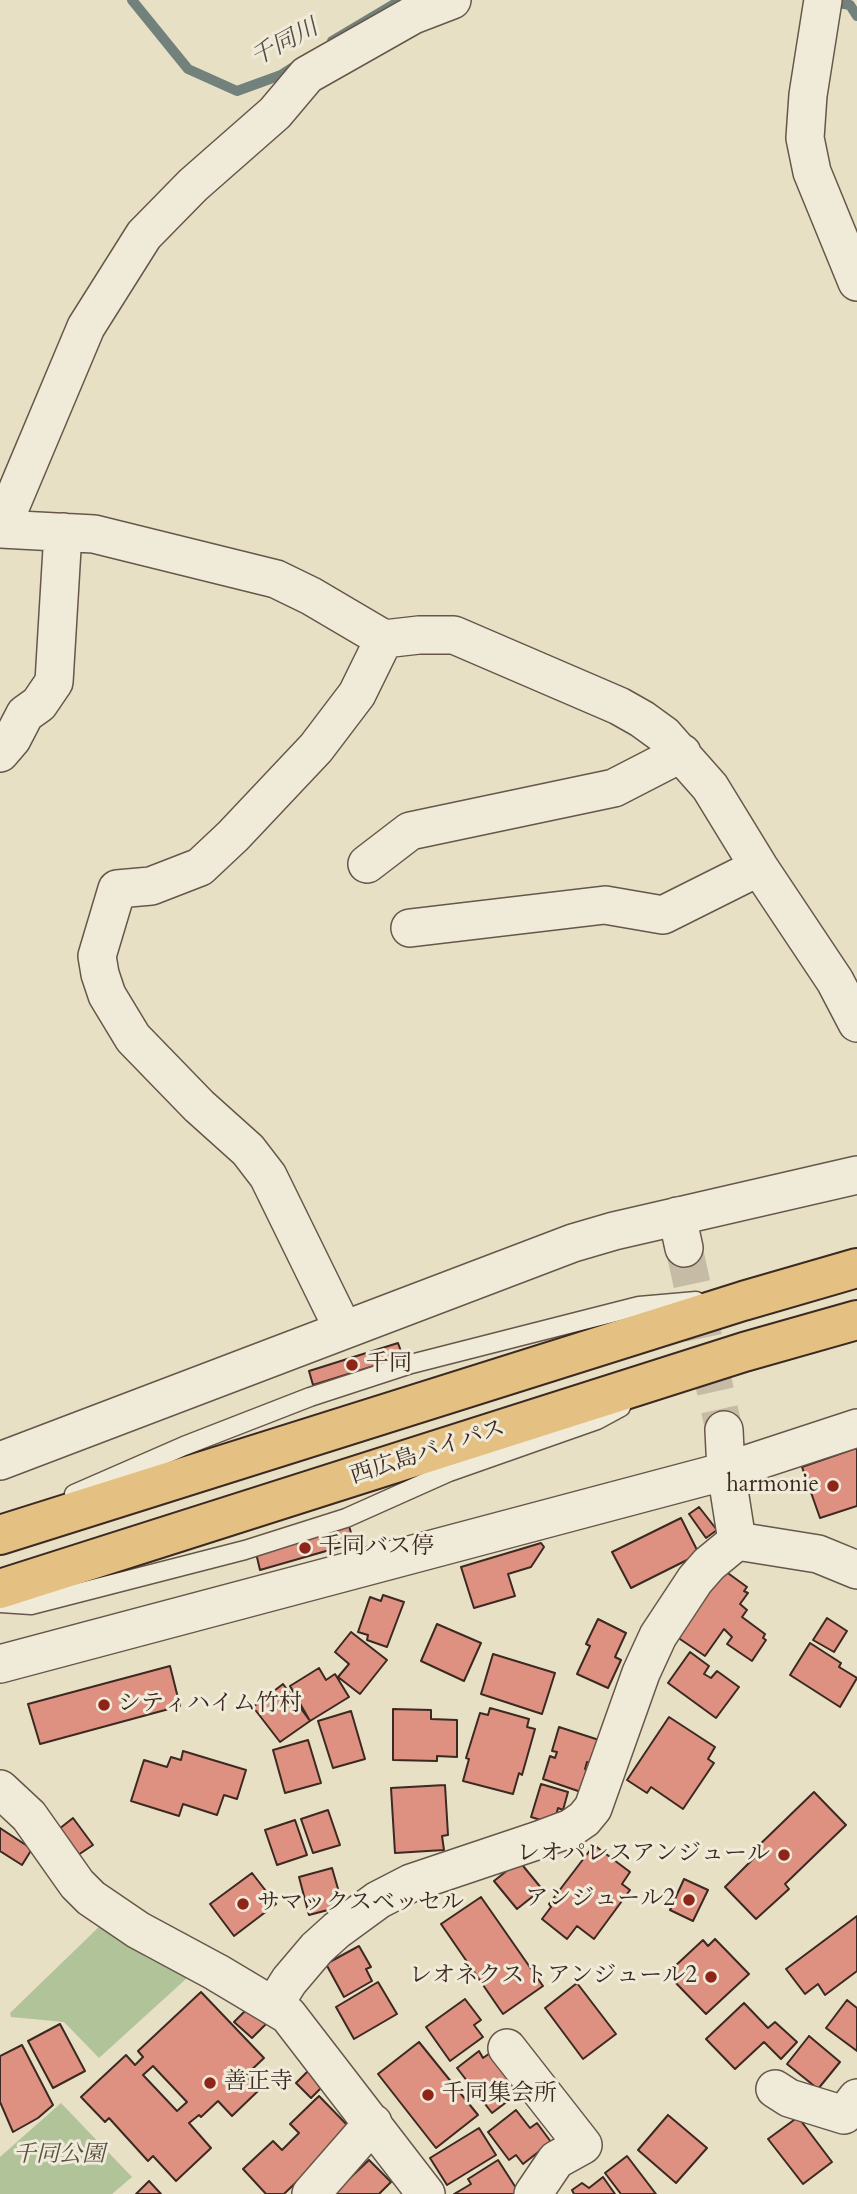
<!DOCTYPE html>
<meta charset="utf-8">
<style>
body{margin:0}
canvas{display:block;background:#e8e0c4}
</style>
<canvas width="857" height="2194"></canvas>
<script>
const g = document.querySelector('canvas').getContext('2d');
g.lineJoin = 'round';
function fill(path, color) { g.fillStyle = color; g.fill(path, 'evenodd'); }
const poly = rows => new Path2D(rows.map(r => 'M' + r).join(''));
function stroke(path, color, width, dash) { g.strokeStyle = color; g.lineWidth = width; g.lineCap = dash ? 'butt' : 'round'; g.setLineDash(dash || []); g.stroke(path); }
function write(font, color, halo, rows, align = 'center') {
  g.font = font + ' Cardo,"Noto Serif JP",serif'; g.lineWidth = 6; g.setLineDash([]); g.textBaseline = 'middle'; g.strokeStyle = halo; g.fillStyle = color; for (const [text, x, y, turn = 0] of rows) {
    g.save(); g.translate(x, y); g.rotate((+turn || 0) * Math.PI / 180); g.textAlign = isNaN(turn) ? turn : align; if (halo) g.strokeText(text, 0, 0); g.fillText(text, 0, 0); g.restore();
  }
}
fill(poly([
 [104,1922,146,1957,187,1978,99,2058,64,2022,11,2017,10,2013],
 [61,2103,132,2177,112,2194,0,2194,0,2157]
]), '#b0c399');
stroke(poly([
 [132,0,188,69,237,91,281,75,295,66],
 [827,1,850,5,857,16],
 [332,41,401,0]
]), '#73817d', 10);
const building = poly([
 [398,1343,403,1357,313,1385,309,1371,398,1343],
 [857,1448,857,1506,820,1518,802,1467,857,1448],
 [699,1507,717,1530,706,1538,689,1514,699,1507],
 [681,1518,699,1554,631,1588,612,1552,681,1518],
 [349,1526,354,1543,260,1570,256,1553,349,1526],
 [541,1543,544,1547,531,1567,508,1574,515,1596,474,1608,461,1567,541,1543],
 [725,1571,747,1587,744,1591,748,1593,740,1604,747,1610,742,1617,765,1634,763,1638,766,1640,752,1661,727,1644,732,1637,724,1629,705,1656,674,1635,699,1606,725,1571],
 [383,1595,404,1602,387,1647,367,1640,368,1635,358,1632,370,1597,381,1601,383,1595],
 [827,1618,847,1631,834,1652,813,1640,827,1618],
 [598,1619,626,1633,615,1657,621,1660,608,1688,577,1674,590,1646,586,1644,598,1619],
 [437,1624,481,1643,464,1681,421,1661,437,1624],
 [351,1632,387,1660,360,1694,338,1677,349,1664,335,1652,351,1632],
 [810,1643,841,1663,839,1667,857,1678,840,1707,790,1675,810,1643],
 [690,1652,709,1666,704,1674,711,1678,717,1671,739,1687,716,1718,668,1683,690,1652],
 [493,1654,555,1673,542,1714,481,1694,493,1654],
 [170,1666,180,1706,40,1744,28,1704,170,1666],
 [319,1668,326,1680,335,1674,349,1697,310,1721,290,1686,319,1668],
 [283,1684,310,1721,280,1742,253,1707,283,1684],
 [490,1708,529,1719,527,1727,535,1729,522,1775,519,1773,513,1794,463,1781,469,1759,466,1758,480,1713,488,1715,490,1708],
 [393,1709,431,1710,431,1719,457,1720,457,1757,437,1756,437,1761,393,1760,393,1709],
 [351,1711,365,1759,333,1768,318,1721,351,1711],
 [669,1717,715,1747,708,1759,714,1763,683,1809,651,1787,647,1793,627,1780,669,1717],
 [559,1727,599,1740,592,1763,587,1762,585,1769,589,1770,581,1792,543,1779,550,1756,555,1758,557,1752,552,1751,559,1727],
 [308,1740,321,1783,285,1793,273,1750,308,1740],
 [183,1751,246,1770,237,1799,224,1795,217,1815,183,1804,179,1816,131,1801,144,1760,167,1767,171,1757,181,1760,183,1751],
 [541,1784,568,1792,563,1810,558,1808,554,1824,531,1817,541,1784],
 [445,1785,448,1835,442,1836,444,1850,395,1853,391,1788,445,1785],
 [814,1792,846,1825,785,1884,789,1889,756,1919,725,1887,755,1857,751,1853,814,1792],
 [328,1810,340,1845,313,1853,301,1819,328,1810],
 [73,1818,93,1845,78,1855,59,1829,73,1818],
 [295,1820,307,1855,277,1865,265,1830,295,1820],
 [0,1828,32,1849,22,1865,0,1851,0,1828],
 [594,1845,630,1872,622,1884,630,1890,594,1939,577,1926,567,1939,542,1919,551,1907,549,1904,594,1845],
 [519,1861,542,1889,517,1909,494,1881,519,1861],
 [332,1868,343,1906,309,1915,299,1877,332,1868],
 [252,1873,276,1904,234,1936,210,1904,252,1873],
 [684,1879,708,1890,693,1921,670,1910,684,1879],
 [481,1897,543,1986,503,2014,441,1924,481,1897],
 [857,1916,857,1971,825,1995,818,1984,805,1994,786,1969,857,1916],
 [715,1939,749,1974,706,2014,673,1980,679,1974,673,1968,703,1940,708,1946,715,1939],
 [359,1946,371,1967,366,1969,372,1981,344,1997,326,1964,359,1946],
 [378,1982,397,2014,354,2039,336,2007,378,1982],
 [577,1983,616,2034,583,2059,545,2008,577,1983],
 [201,1992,264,2058,245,2076,259,2090,232,2116,218,2101,201,2117,199,2115,189,2123,211,2148,176,2181,153,2156,148,2161,109,2118,105,2122,81,2097,126,2055,135,2065,143,2057,138,2051,201,1992],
 [153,2066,187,2102,177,2111,143,2075,153,2066],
 [465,1999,481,2020,474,2025,483,2037,450,2061,426,2027,465,1999],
 [847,2000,857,2008,857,2051,826,2028,847,2000],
 [744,2003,768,2028,775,2022,797,2042,781,2059,764,2042,735,2069,706,2039,744,2003],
 [250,2006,267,2023,252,2038,234,2022,250,2006],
 [60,2024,85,2071,53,2088,28,2041,60,2024],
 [809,2036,840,2062,818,2089,787,2064,809,2036],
 [419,2042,478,2115,436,2148,378,2074,419,2042],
 [22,2045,53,2105,38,2118,13,2132,0,2102,0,2056,22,2045],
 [479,2051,483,2058,490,2053,520,2092,492,2113,457,2068,479,2051],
 [311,2068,326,2083,311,2098,296,2083,311,2068],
 [319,2096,351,2129,284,2194,266,2194,243,2169,273,2141,282,2150,299,2133,290,2124,319,2096],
 [516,2110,530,2128,537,2123,551,2142,523,2164,516,2155,509,2160,488,2132,516,2110],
 [668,2115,707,2148,676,2183,638,2150,668,2115],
 [798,2117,832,2162,803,2184,768,2139,798,2117],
 [479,2128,496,2155,447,2185,430,2158,479,2128],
 [627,2156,656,2194,621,2194,605,2173,627,2156],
 [369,2160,391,2182,379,2194,333,2194,369,2160],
 [498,2160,518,2191,513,2194,454,2194,471,2184,468,2179,498,2160],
 [603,2177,615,2194,574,2194,572,2190,582,2183,589,2188,603,2177],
 [149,2181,161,2194,136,2194,149,2181]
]);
fill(building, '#de9181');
stroke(building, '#3c2922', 2);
stroke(poly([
 [684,1248,724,1430]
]), '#c6bba4', 37, [37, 18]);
const lane = poly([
 [74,1494,184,1446,310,1397,411,1364,639,1306,696,1301],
 [0,1603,31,1605,245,1550,346,1518,449,1472,597,1420,621,1407]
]);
const street = poly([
 [823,0,808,95,805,138,812,172,857,282],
 [0,529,94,534,276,579,311,596,384,639,419,635,454,635,619,706,642,719,664,735,710,787,759,867,835,981,857,1023],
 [1,529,86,327,144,235,193,185,275,113,307,75,413,15,452,0],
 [0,753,12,739,25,714,39,704,54,682,63,532],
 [367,864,410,831,614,788,682,753],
 [410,928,605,905,663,915,759,867],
 [677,1216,684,1248],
 [343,1329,268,1176,248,1150,199,1106,133,1038,107,995,100,974,97,956,117,889,151,886,200,867,233,836,316,748,357,694,384,639],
 [724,1430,726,1471,737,1541,818,1554,857,1570],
 [0,1461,573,1243,614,1231,857,1175],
 [0,1664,726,1471,857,1428],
 [0,1789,29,1816,77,1884,91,1898,138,1930,216,1972,288,2015,426,2194],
 [274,2005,289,1981,317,1948,337,1930,378,1900,411,1883,539,1840,571,1828,584,1819,593,1808,641,1673,658,1636,695,1580,709,1564,737,1541],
 [507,2048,583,2145,556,2160,533,2194],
 [775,2089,789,2098,844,2115,857,2098],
 [311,2194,373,2123]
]);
const highway = poly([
 [0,1535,743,1301,857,1268],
 [0,1589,744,1352,857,1320]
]);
stroke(lane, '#67574a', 21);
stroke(street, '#67574a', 40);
stroke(highway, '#3c2922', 42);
stroke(lane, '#f0ebd9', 18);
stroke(street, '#f0ebd9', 37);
stroke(highway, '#e4c082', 38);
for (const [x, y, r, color] of [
 [352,1365,7,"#8f2418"],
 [833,1486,7,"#8f2418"],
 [305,1548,7,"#8f2418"],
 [104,1705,7,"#8f2418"],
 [784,1855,7,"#8f2418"],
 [689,1900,7,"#8f2418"],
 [243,1904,7,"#8f2418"],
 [711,1977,7,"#8f2418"],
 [210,2083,7,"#8f2418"],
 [428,2095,7,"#8f2418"]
]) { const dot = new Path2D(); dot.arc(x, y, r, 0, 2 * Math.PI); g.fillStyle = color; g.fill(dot); stroke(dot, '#f0ebd9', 2.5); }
write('23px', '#3c2922', '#f0ebd9', [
 ["千同",366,1365],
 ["harmonie",819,1486,"right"],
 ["千同バス停",319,1548],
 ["シティハイム竹村",118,1705],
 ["レオパレスアンジュール",770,1855,"right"],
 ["アンジュール2",675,1900,"right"],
 ["サマックスベッセル",257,1904],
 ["レオネクストアンジュール2",697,1977,"right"],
 ["善正寺",224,2083],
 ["千同集会所",442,2095]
], 'left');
write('23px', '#3c2922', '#f0ebd9', [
 ["西広島バイパス",428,1453,-18]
]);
write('italic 23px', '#595040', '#f0ebd9', [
 ["千同公園",59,2156]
]);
write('italic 24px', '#534e48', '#f0ebd9', [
 ["千同川",285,44,-28]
]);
</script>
